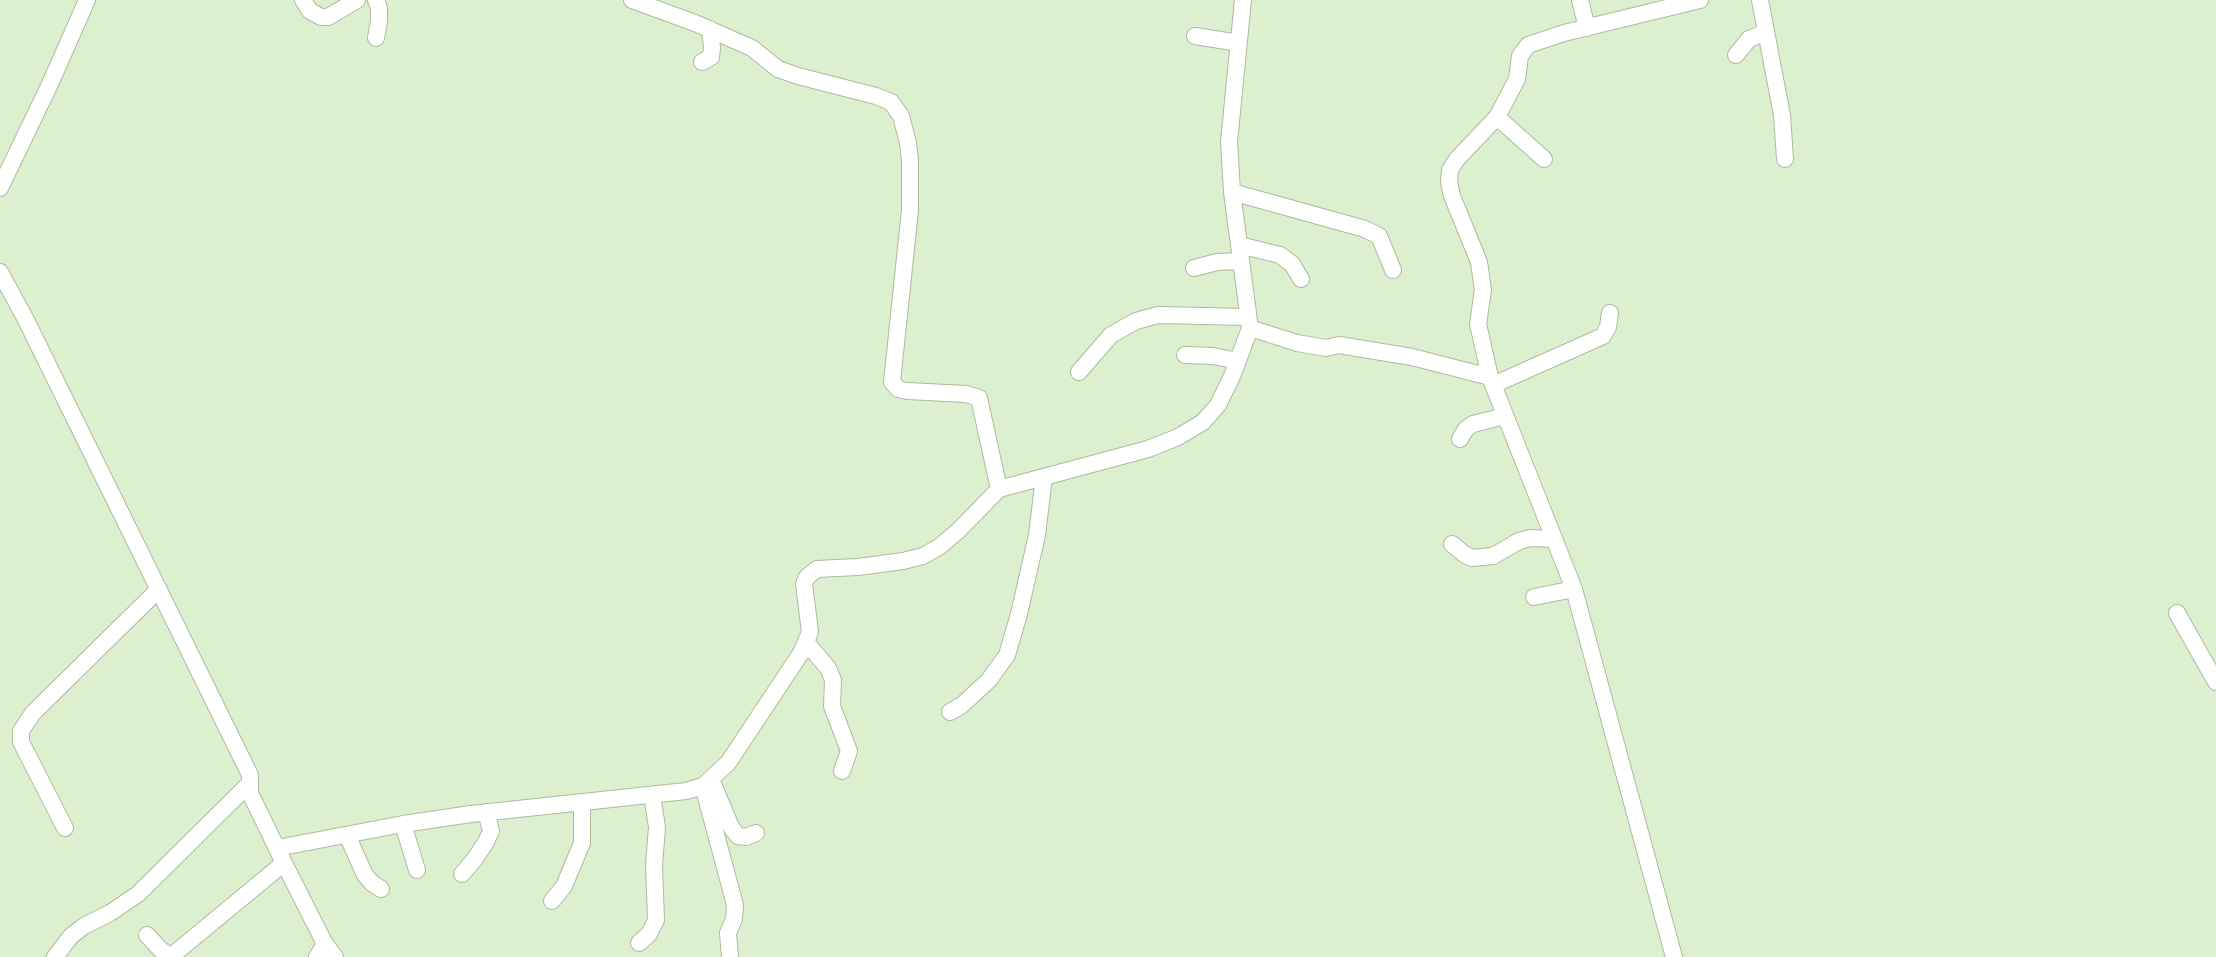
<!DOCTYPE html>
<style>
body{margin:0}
canvas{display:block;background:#dcefce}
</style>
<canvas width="2216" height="957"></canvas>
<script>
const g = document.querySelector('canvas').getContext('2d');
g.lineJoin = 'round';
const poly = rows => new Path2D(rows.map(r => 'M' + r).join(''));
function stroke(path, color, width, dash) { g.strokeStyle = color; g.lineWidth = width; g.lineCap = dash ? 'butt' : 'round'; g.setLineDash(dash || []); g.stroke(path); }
const minor = poly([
 [303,0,310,11,321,17,328,17,357,0],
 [376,0,379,8,379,21,376,38],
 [632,0,695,23,752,48,778,69,798,76,876,96,891,102,901,116,908,143,910,161,910,210,892,382,898,389,907,391,966,394,979,398,999,489],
 [1580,0,1587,28],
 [1760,0,1782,115,1785,159],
 [1195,36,1239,43],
 [1736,55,1749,39,1766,32],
 [702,62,711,57,712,48,710,29],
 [1497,117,1544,159],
 [0,188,50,84,87,0],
 [1232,192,1365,229,1379,236,1393,270],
 [1239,245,1280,255,1292,264,1301,279],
 [1194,268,1217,262,1241,261],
 [0,272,25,318,250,775,250,793,284,863,325,944,335,957],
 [1250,328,1297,343,1326,348,1339,345,1412,357,1490,377],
 [1185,355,1213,356,1238,361],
 [1079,372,1111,335,1136,321,1158,315,1248,317],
 [1493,385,1603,336,1608,327,1610,313],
 [1460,439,1466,429,1473,424,1505,416],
 [1452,544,1464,554,1472,558,1493,556,1519,541,1530,538,1554,539],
 [1534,597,1574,589],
 [2177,613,2216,682],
 [806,642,828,668,833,680,832,706,849,751,842,771],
 [950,712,962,705,989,680,1007,655,1019,614,1037,535,1044,477],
 [711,779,731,827,738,836,746,837,756,833],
 [703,786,735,905,734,919,728,933,730,957],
 [403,824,417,870],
 [65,828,21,742,21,731,33,713,159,589],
 [347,835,365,875,372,883,381,889],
 [277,848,403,824,471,814,686,791,703,786,728,763,801,653,810,632,804,584,807,577,817,569,858,567,903,561,923,556,939,547,959,530,999,489,1148,449,1178,437,1203,422,1218,405,1233,374,1250,328,1232,192,1229,142,1243,0],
 [462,874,474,860,486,842,491,831,486,812],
 [552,901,564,886,582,843,582,802],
 [147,935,161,950,168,955,174,954,284,863],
 [639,943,649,934,656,920,654,865,657,827,652,795],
 [55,957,71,936,84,926,110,913,138,894,249,784],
 [317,957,325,944],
 [1674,957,1574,589,1490,377,1478,324,1483,290,1479,262,1452,196,1449,182,1450,170,1457,159,1497,117,1517,79,1520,56,1528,45,1564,33,1700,0]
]);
stroke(minor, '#abbc9d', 18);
stroke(minor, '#fff', 16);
</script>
